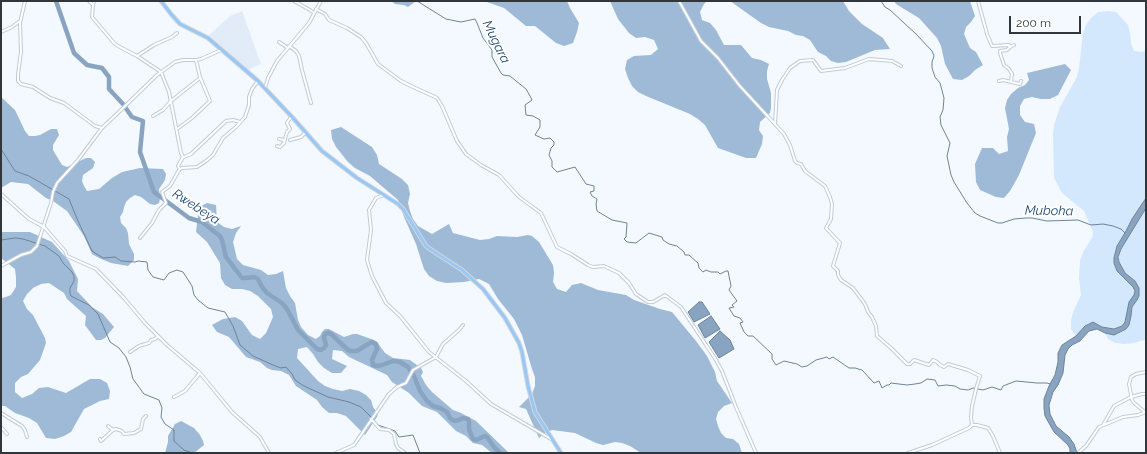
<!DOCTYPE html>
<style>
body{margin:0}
#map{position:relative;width:1147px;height:454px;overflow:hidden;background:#f3f9ff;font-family:Raleway,sans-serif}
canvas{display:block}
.frame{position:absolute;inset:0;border:2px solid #31363b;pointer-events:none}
.scale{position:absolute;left:1009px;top:16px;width:72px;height:18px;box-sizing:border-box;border:2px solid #31363b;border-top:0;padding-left:5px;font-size:12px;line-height:14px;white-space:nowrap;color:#31363b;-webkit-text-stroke:3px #fff;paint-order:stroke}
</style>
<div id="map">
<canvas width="1147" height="454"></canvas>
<div class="frame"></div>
<div class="scale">200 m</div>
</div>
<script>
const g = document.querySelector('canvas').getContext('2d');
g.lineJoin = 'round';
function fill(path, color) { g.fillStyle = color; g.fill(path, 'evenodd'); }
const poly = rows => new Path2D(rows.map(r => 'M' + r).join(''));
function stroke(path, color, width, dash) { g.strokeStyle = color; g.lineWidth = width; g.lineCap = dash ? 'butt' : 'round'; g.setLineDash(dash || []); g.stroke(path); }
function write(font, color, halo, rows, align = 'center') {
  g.font = font + ' Raleway,sans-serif'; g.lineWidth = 4; g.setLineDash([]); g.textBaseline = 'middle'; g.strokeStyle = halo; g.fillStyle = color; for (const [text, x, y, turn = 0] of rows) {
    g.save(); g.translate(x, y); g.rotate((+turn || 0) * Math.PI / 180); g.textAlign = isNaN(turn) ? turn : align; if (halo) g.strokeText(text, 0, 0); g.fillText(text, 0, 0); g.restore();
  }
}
fill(poly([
 [242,11,261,64,248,70,209,35,230,16]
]), '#e1ecf8');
fill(poly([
 [1108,11,1116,12,1128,25,1130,34,1131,43,1134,51,1142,52,1146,50,1146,198,1132,219,1126,231,1117,246,1115,267,1120,274,1133,287,1135,291,1134,295,1128,306,1125,322,1122,326,1114,329,1102,327,1098,324,1089,324,1076,336,1071,329,1071,321,1073,312,1081,295,1079,278,1080,261,1083,252,1092,238,1093,232,1084,211,1062,193,1054,178,1053,134,1054,125,1060,107,1077,77,1079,69,1083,33,1086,25,1091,18,1098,12],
 [1146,208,1146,340,1140,341,1134,343,1124,344,1115,343,1108,339,1105,333,1114,335,1122,331,1131,316,1132,307,1137,300,1135,281,1125,273,1122,270,1119,262,1119,253,1140,217]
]), '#d3e7fd');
fill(poly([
 [391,1,416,1,408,7,404,5,395,4],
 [484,1,567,1,570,8,579,23,577,32,573,43,564,46,556,43,535,26,526,26,504,8],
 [610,1,707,1,704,4,700,12,702,20,710,23,716,30,724,45,741,45,752,58,761,60,769,64,767,71,767,79,771,93,771,108,770,113,760,122,759,130,763,136,762,144,756,158,746,158,718,148,705,125,698,119,690,114,646,96,638,92,632,86,628,78,625,69,627,60,634,56,651,55,658,49,654,40,645,37,636,38,629,33,618,19],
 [730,1,843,1,849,11,862,24,883,38,890,49,875,50,846,62,838,63,831,61,826,56,818,52,810,40,803,36,796,35,788,31,769,27,761,23],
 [894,1,970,1,975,16,971,22,966,27,964,34,970,48,976,52,983,65,975,70,969,76,962,80,953,79,945,64,941,46,937,38,919,18,904,9,896,4],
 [1065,64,1071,70,1058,95,1050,99,1041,99,1032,97,1024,99,1020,106,1020,115,1025,122,1034,124,1036,133,1019,175,1010,191,1004,198,996,197,980,190,976,182,975,164,982,148,993,148,999,154,1008,151,1007,137,1009,129,1005,108,1007,100,1011,94,1018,88,1025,85,1029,80,1027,73],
 [1,97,15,110,25,131,29,136,35,136,40,135,51,129,57,129,59,135,53,145,53,150,62,165,67,167,86,158,91,158,95,162,93,168,83,175,82,181,84,186,87,191,99,189,112,178,122,172,140,168,163,169,166,174,165,180,159,189,160,199,159,203,155,205,150,204,141,197,135,195,130,198,126,202,124,207,123,212,120,217,121,223,126,228,128,233,129,244,134,254,134,260,128,266,111,263,99,258,92,254,84,236,67,211,53,201,46,198,28,184,11,182,1,188],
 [341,127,372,147,377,155,379,164,402,179,408,185,410,194,408,203,410,211,413,219,418,226,432,234,449,224,453,233,480,240,489,239,497,236,517,237,528,235,532,236,539,242,553,265,554,273,553,282,557,289,566,292,572,285,581,283,598,290,626,295,634,300,660,309,672,312,696,341,707,356,715,372,717,381,732,403,724,406,718,412,716,419,718,426,721,433,726,438,733,439,739,444,742,453,641,453,630,446,622,443,615,442,603,445,596,443,575,433,552,430,545,433,539,438,526,409,519,407,532,394,535,386,535,377,532,369,522,335,514,319,498,299,489,284,479,279,464,282,446,283,437,281,429,276,424,269,416,244,404,217,398,200,370,176,355,168,348,162,336,147,332,139,331,130],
 [207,203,216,205,217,222,224,227,232,229,241,226,236,233,233,242,237,259,243,265,261,270,268,275,276,274,283,271,286,288,290,296,295,303,298,320,301,327,308,335,316,339,320,336,322,332,325,329,329,329,344,337,353,334,357,334,374,340,377,342,385,353,393,358,410,360,421,368,423,372,421,376,426,385,432,392,453,410,461,413,476,421,509,453,492,453,482,445,473,443,466,436,456,431,437,412,422,406,409,393,392,382,387,375,349,357,342,351,333,350,332,359,347,366,341,373,332,373,324,368,318,362,313,354,307,347,298,349,297,358,318,381,325,386,333,389,342,391,350,389,359,391,366,395,371,400,373,407,378,414,377,417,365,435,346,416,337,413,329,413,322,407,317,400,296,386,289,375,281,371,272,370,267,368,260,362,246,357,229,337,217,332,212,325,223,319,235,317,242,321,252,335,260,339,266,333,273,317,271,309,258,296,250,291,242,289,232,289,225,285,221,278,220,263,207,242,196,232,199,207],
 [1,232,30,232,52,242,69,261,78,279,77,291,92,307,103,314,114,327,105,338,101,340,96,340,85,325,86,316,67,299,64,293,49,283,41,284,33,288,27,294,23,301,27,309,33,315,45,338,46,343,40,360,28,374,21,377,15,383,15,392,22,398,32,394,39,388,48,387,66,393,90,379,100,379,107,383,110,391,109,399,100,401,84,409,71,432,64,436,55,439,46,438,37,423,29,418,15,413,5,406,1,406,1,297,3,298,11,295,16,287,16,278,15,269,1,258],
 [181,421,194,428,200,435,203,441,204,445,194,453,165,453,168,442,168,436,175,424]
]), '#9ebad6');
const water = poly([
 [1146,198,1146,208,1121,249,1118,257,1119,262,1125,273,1135,281,1139,288,1139,296,1137,300,1132,307,1131,316,1129,325,1126,329,1114,335,1105,333,1097,329,1089,331,1080,341,1072,345,1068,349,1065,355,1063,373,1058,385,1053,392,1049,405,1050,414,1056,426,1069,437,1074,444,1077,453,1070,453,1070,449,1068,445,1054,432,1045,416,1044,408,1044,399,1049,386,1055,375,1058,362,1058,353,1062,345,1076,336,1085,326,1093,322,1102,327,1114,329,1122,326,1125,322,1129,302,1134,295,1135,291,1133,287,1117,271,1114,263,1114,258,1117,246,1126,231,1132,219,1146,198],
 [699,302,702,302,710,314,694,322,688,312,699,302],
 [711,316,720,329,705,338,698,325,711,316],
 [720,331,730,340,734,349,719,358,709,342,720,331]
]);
fill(water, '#89a4c0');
stroke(water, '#6f8398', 1);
stroke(poly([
 [406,1,410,1],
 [417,1,446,19,461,22,475,19,477,23,483,38,492,50,492,57,501,73,503,75,510,76,526,89,530,96,532,100,525,105,526,115,533,116,540,120,540,127,535,135,544,139,550,138,554,142,554,145,551,148,549,155,552,161,552,167,557,172,575,167,586,184,594,186,594,191,590,192,592,196,597,199,596,204,597,211,612,220,627,223,626,237,624,239,627,242,636,243,649,233,662,237,663,240,669,244,677,246,684,252,685,255,689,255,698,263,699,268,703,272,706,270,711,272,718,272,720,274,726,271,728,271,731,286,729,290,737,301,732,305,734,307,729,308,734,316,740,318,743,322,740,323,744,332,748,336,753,336,772,354,772,359,776,365,784,361,797,364,802,367,807,366,816,360,827,357,829,359,833,357,849,368,855,368,862,370,874,383,879,381,882,388,887,385,889,385,891,383,907,385,915,384,921,383,927,379,935,380,938,386,946,385,955,386,960,389,968,390,973,388,983,390,992,387,1001,390,1003,386,1016,381,1037,383,1047,383,1050,384],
 [881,1,885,7,890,10,916,34,932,51,934,56,932,62,932,68,935,77,940,83,944,98,943,110,940,117,941,125,950,143,947,156,951,175,954,182,967,203,975,213,980,216,998,223,1002,223,1014,219,1026,218,1032,218,1047,221,1078,220,1091,225,1103,224,1113,226,1121,229,1125,233],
 [1,149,15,171,29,176,69,199,78,221,92,251,103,258,115,257,121,261,135,262,138,261,147,262,148,270,153,277,164,280,169,273,177,270,183,272,192,286,194,295,198,300,208,308,225,312,233,326,240,345,253,356,273,365,281,368,286,367,292,374,295,380,304,386,328,397,349,402,361,407,372,418,378,425,395,431,399,437,413,435,420,453],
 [1,240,15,238,23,239,45,246,59,256,63,263,72,272,74,276,74,281,70,288,70,293,71,296,89,305,98,314,110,342,119,348,126,357,130,367,133,379,144,394,159,400,162,408,161,417,165,424,174,430,174,441,184,450,192,453]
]), '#6f8398', 1);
stroke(poly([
 [56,1,74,53,87,65,102,68,109,77,109,89,123,104],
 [125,107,132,117,143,121,140,152,154,192,189,218,202,222,220,236,222,240,226,257,242,278,246,278,254,277,258,279,262,287,267,293,282,303,287,309,298,330,317,349,321,350,324,348,326,345,324,337,325,334,328,333,331,334,348,350,351,351,357,351,368,344,372,342,376,344,377,349,372,360,373,365,377,366,382,365,393,361,400,362,408,367,414,376,420,391,427,401,433,406,440,408,447,412,450,418,454,421,459,420,463,418,468,419,469,422,469,429,473,439,476,440,485,436,487,437,494,447,500,453]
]), '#89a4c0', 4.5);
const minor = poly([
 [25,1,20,23,21,52,18,74,18,81,21,84,33,87,50,98,64,103,95,126,102,128],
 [89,1,93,5,92,17,114,43,118,46,137,56,161,72,169,92,181,153,183,157,178,166,180,169],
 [294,1,310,10,314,13],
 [679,1,701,41,718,58,739,85,784,134,790,145,795,161,797,163,801,164,805,171,825,186,830,197,832,204,831,219,826,228,840,243,833,266,838,271,838,275,841,280,853,288,865,304,868,312,872,317,876,326,877,336,891,348,907,364,910,364,914,360,929,365,933,360,937,362,940,365,944,367,948,364,968,370,980,376,976,389,972,406,971,417,972,425,977,425,988,428,993,436,1000,453],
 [978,1,987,34,992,46,1009,45,1010,47,1014,45],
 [93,5,94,1],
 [316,9,325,14,329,20,347,28,361,37,366,43,378,64,401,81,413,87,433,96,437,98,442,106,457,141,466,154,481,165,499,175,519,197,541,213,557,247,571,254,588,265,593,267,604,266,619,273,629,283,636,294,648,302,653,302,665,295,681,307,716,360,722,371,736,407,756,453],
 [1,32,12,27,20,21],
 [279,42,288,48],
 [289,46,296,51,299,56,302,70,311,103],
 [1010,47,1007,50,1000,51,1000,53,1004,65,1009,69,1012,74,1011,82],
 [137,56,154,45,172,37,177,33],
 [999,81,1003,80,1020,84,1021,81],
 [265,88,268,78,277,61,309,23,321,1],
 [153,116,163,110,171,101,200,78],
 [775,124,777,90,782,80,790,68,800,61,813,60,821,71,845,68,869,59,892,61,901,66],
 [177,129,192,118,210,101,200,77,196,60],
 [279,139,284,140],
 [290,140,301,137,306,132],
 [277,146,280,147,284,143,287,132,290,129,287,123,291,117],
 [184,157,191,154,226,121,233,120,240,122],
 [1,194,29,219,44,227,65,251,67,256,96,269,124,298,145,323,167,345,200,373,232,412,260,437,269,453],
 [384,195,376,198,369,210,371,230,367,260,372,276,386,303,400,316,429,352,466,381,491,404,551,439],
 [140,238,152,223,159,210,166,203,162,192,170,186,179,170,182,168,197,167,206,161,213,155,223,138,236,127,245,117,249,105,249,97,252,89,258,81],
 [1,266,21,255,31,252,37,246,51,203,53,192,57,183,78,160,102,128,120,111,157,75,175,62,183,60,196,60,201,59,221,50],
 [130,352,139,346,149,343,151,340,155,339,158,336],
 [174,397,185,391,200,373],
 [1145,412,1134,403,1132,400,1129,384,1131,377,1136,374,1146,372],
 [1,413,22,426,25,430,27,437],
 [371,419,380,429,389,430,394,434,396,444,398,448,405,453],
 [1103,425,1114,406,1131,397,1142,394,1146,394],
 [108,426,113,430,116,429,122,431,124,434,134,433,141,429,143,419,146,416],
 [1,427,7,434],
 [100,439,101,441,113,430],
 [336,453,354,445,389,394,397,387,406,383,413,370,436,357,443,344,459,330,463,325],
 [908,453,932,445,969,428,972,425],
 [1078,453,1086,446,1099,427,1123,417,1138,415,1146,412]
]);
const primary = poly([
 [161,1,171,14,180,24,208,38,258,81,293,118,322,151,357,178,398,204,403,209,426,246,430,249,462,270,483,289,505,318,519,343,522,352,528,386,535,412,561,453]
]);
stroke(minor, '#becbd9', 4);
stroke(primary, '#d6d7d8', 5);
stroke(minor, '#fff', 2);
stroke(primary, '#97c8f7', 3);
write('italic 13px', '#1e486f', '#fff', [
 ["Mugara",496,42,64],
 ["Rwebeya",196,207,33],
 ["Muboha",1049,211,1]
]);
</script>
